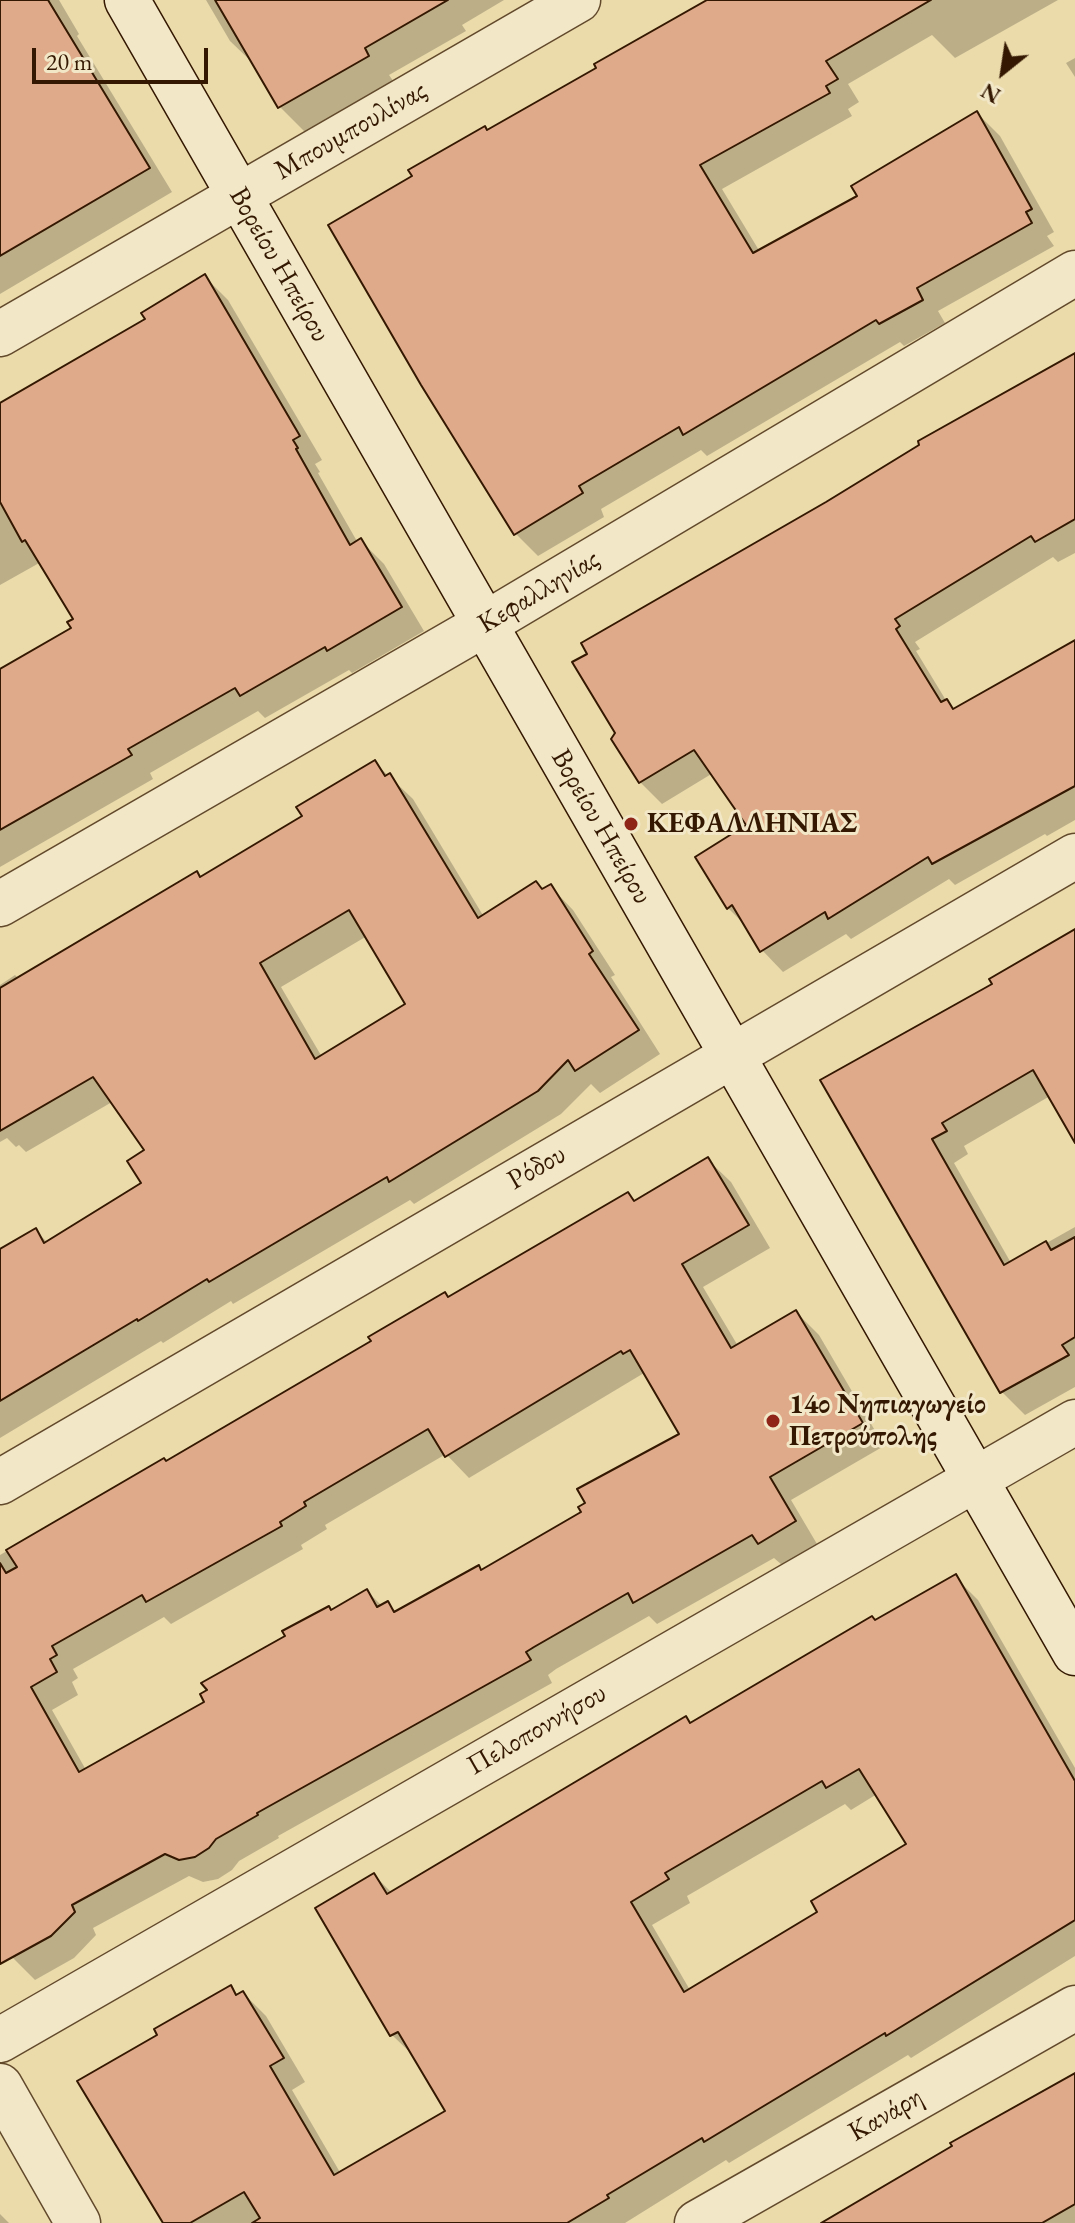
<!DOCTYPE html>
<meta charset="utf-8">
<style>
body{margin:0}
#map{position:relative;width:1075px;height:2223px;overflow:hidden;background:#ebdbab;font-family:"EB Garamond",serif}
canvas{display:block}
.north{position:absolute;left:963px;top:32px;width:80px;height:80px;-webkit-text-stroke:6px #f2e8c8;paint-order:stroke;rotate:210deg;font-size:22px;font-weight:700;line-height:32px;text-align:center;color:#341801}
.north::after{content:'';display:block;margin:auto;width:28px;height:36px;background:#341801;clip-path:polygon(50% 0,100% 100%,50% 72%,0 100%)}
.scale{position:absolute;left:32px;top:48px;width:176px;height:36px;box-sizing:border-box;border:4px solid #341801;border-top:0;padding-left:10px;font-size:24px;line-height:28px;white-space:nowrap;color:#341801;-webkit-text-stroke:6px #f2e8c8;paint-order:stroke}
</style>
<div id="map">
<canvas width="1075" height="2223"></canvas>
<div class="north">N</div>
<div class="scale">20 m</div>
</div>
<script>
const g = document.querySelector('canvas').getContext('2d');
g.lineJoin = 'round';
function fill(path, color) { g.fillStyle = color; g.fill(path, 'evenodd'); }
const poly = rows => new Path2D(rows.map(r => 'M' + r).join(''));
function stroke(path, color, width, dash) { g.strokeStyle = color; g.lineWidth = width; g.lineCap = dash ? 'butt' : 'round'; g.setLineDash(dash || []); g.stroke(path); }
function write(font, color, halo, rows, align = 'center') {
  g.font = font + ' "EB Garamond",serif'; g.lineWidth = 6; g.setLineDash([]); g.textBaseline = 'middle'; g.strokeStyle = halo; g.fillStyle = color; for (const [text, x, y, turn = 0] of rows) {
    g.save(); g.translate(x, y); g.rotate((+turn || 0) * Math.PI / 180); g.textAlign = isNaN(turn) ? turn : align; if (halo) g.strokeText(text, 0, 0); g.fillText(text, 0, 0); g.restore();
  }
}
fill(poly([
 [0,0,59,0,79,34,77,36,172,192,0,294],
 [206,0,504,0,462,25,466,31,389,75,394,82,306,133,280,107,257,67,230,41],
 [710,0,1058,0,955,58,932,35,848,84,859,102,848,109,852,116,722,189,760,252,859,197,977,113,1000,136,1054,232,1047,236,1054,246,938,311,945,323,904,346,900,342,707,456,701,450,601,509,604,517,538,556,515,533,488,132],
 [1075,58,1075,77,1066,63],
 [205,277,228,300,322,460,315,464,320,472,318,473,358,543,361,541,384,564,424,631,352,673,349,670,265,718,258,711,150,773,153,779,0,867,0,672,74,629,76,619,41,562,0,585,0,405,147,320],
 [1075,354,1075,553,1058,562,1053,557,915,642,920,649,916,651,947,702,955,710,1075,643,1075,820,1047,836,1045,834,955,885,949,879,851,939,846,934,783,972,762,950,747,927,728,908,749,826,713,773,662,804,640,782,827,504],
 [375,763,413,799,484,917,550,886,573,910,615,975,611,977,660,1054,600,1093,591,1084,561,1114,414,1204,410,1200,233,1304,231,1301,163,1343,161,1341,0,1438,0,1252,35,1230,48,1243,144,1184,147,1151,112,1102,26,1152,19,1145,16,1147,7,1138,0,1142,0,985,15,975,19,979,197,873,202,878,305,817],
 [367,936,408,1005,322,1057,281,987],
 [1075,931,1075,1129,1050,1096,964,1146,968,1154,954,1163,1011,1263,1075,1227,1075,1387,1025,1415,1002,1392,823,1081,995,984],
 [708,1160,731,1182,770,1248,703,1287,738,1346,796,1312,819,1335,884,1446,791,1500,817,1544,782,1565,774,1558,657,1624,649,1616,556,1669,548,1675,552,1683,278,1836,279,1838,239,1861,232,1870,218,1879,203,1882,189,1876,93,1928,96,1935,74,1958,35,1980,12,1957,0,1935,0,1555,164,1460,167,1463,628,1195,636,1203],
 [644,1373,681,1434,584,1512,482,1571,478,1567,397,1613,388,1603,382,1606,367,1591,332,1611,207,1703,86,1770,52,1710,78,1695,72,1682,78,1678,73,1669,164,1617,171,1624,303,1549,301,1545,327,1529,325,1525,446,1454,469,1478],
 [955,1577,978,1600,1075,1768,1075,1956,911,2058,908,2055,729,2163,726,2160,625,2223,166,2223,160,2036,230,1987,239,1996,243,1993,266,2016,305,2082,292,2090,341,2174,448,2112,416,2058,392,2035,374,1875,392,1893,686,1719,692,1725],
 [877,1794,909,1845,820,1913,690,1990,652,1925,690,1903,687,1896,845,1804,851,1810],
 [1075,2076,1075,2223,842,2223],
 [0,2214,9,2223,0,2223]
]), '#0003');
const building = poly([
 [0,0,48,0,150,168,0,256,0,0],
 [215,0,448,0,365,48,369,56,278,108,215,0],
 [707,0,931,0,826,61,838,79,826,86,830,93,700,165,753,253,857,196,851,186,977,111,1032,209,1026,212,1032,223,917,288,923,300,879,324,876,320,683,435,679,427,579,486,583,493,514,535,421,385,328,225,412,176,408,170,485,126,487,130,596,68,594,64,707,0],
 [205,274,300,436,293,440,298,448,296,449,350,545,361,538,402,607,327,651,325,647,240,696,235,688,128,749,132,755,0,830,0,669,71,628,67,622,73,619,25,540,22,542,0,502,0,403,145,319,141,313,205,274],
 [1075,353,1075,519,1035,542,1031,536,895,619,900,626,896,629,941,702,947,699,953,709,1075,640,1075,786,932,864,928,857,828,919,825,912,760,952,732,905,727,909,695,857,746,825,694,750,639,783,611,739,615,733,572,662,587,654,581,643,826,502,919,445,918,441,1075,353],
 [375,760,385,776,390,773,478,918,536,881,542,889,551,884,593,951,589,954,639,1030,575,1071,568,1060,538,1091,389,1182,387,1177,209,1282,207,1279,138,1321,137,1319,0,1401,0,1249,36,1228,44,1243,141,1183,127,1161,144,1150,93,1077,0,1131,0,988,197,871,200,877,302,816,296,807,375,760],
 [349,910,405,1004,315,1059,260,963,349,910],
 [1075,929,1075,1143,1033,1070,942,1123,947,1131,932,1139,1004,1265,1046,1241,1051,1250,1075,1237,1075,1337,1062,1345,1069,1355,1000,1393,820,1080,992,984,989,979,1075,929],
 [708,1157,749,1225,682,1264,731,1348,796,1310,863,1423,770,1477,796,1521,758,1544,752,1535,633,1603,628,1593,534,1647,526,1652,531,1660,257,1813,258,1815,216,1839,209,1848,195,1857,179,1860,165,1854,72,1905,75,1912,51,1936,0,1964,0,1563,6,1573,17,1567,6,1550,164,1458,166,1461,371,1341,368,1337,445,1292,448,1297,628,1192,634,1201,708,1157],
 [630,1350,679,1434,577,1489,585,1503,578,1507,581,1512,481,1570,479,1565,394,1612,388,1601,377,1607,367,1589,331,1610,329,1606,282,1631,285,1636,201,1683,207,1690,200,1694,204,1702,79,1772,31,1687,57,1672,50,1659,57,1655,52,1646,142,1595,146,1602,282,1526,280,1522,306,1506,304,1502,428,1429,445,1457,621,1351,623,1354,630,1350],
 [956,1574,1075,1781,1075,1920,886,2036,885,2033,704,2142,702,2138,607,2195,609,2198,567,2223,252,2223,260,2218,244,2192,190,2223,163,2223,77,2081,157,2035,154,2029,231,1985,236,1995,243,1991,284,2058,270,2066,334,2175,445,2111,398,2032,390,2036,315,1908,374,1873,387,1894,686,1716,690,1723,872,1616,875,1620,956,1574],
 [859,1769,906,1844,811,1901,817,1912,684,1992,631,1902,669,1879,665,1873,822,1781,826,1788,859,1769],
 [1075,2073,1075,2204,1042,2223,821,2223,952,2146,950,2143,1075,2073]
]);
fill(building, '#dfaa89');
stroke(building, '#341801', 2);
const street = poly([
 [0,334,578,0],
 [0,904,485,624,1075,273],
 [0,1482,1075,856],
 [0,2040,1075,1422],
 [0,2086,78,2223],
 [697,2223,1075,2008]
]);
const secondary = poly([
 [127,0,1075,1653]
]);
stroke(street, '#62492c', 47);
stroke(secondary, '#341801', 47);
stroke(street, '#f2e8c8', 44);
stroke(secondary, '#f2e8c8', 44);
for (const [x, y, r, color] of [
 [631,824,8,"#8f2418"],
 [773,1421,8,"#8f2418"]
]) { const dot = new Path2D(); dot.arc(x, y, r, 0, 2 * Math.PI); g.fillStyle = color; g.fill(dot); stroke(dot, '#f2e8c8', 3); }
write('28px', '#341801', '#f2e8c8', [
 ["Μπουμπουλίνας",351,131,-30],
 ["Βορείου Ηπείρου",279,265,60],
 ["Κεφαλληνίας",539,592,-31],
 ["Βορείου Ηπείρου",601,827,60],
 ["Ρόδου",537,1168,-30],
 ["Πελοποννήσου",537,1730,-30],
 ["Κανάρη",886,2115,-30]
]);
write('bold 28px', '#341801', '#f2e8c8', [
 ["ΚΕΦΑΛΛΗΝΙΑΣ",647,824],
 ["14ο Νηπιαγωγείο",789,1405],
 ["Πετρούπολης",789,1437]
], 'left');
</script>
